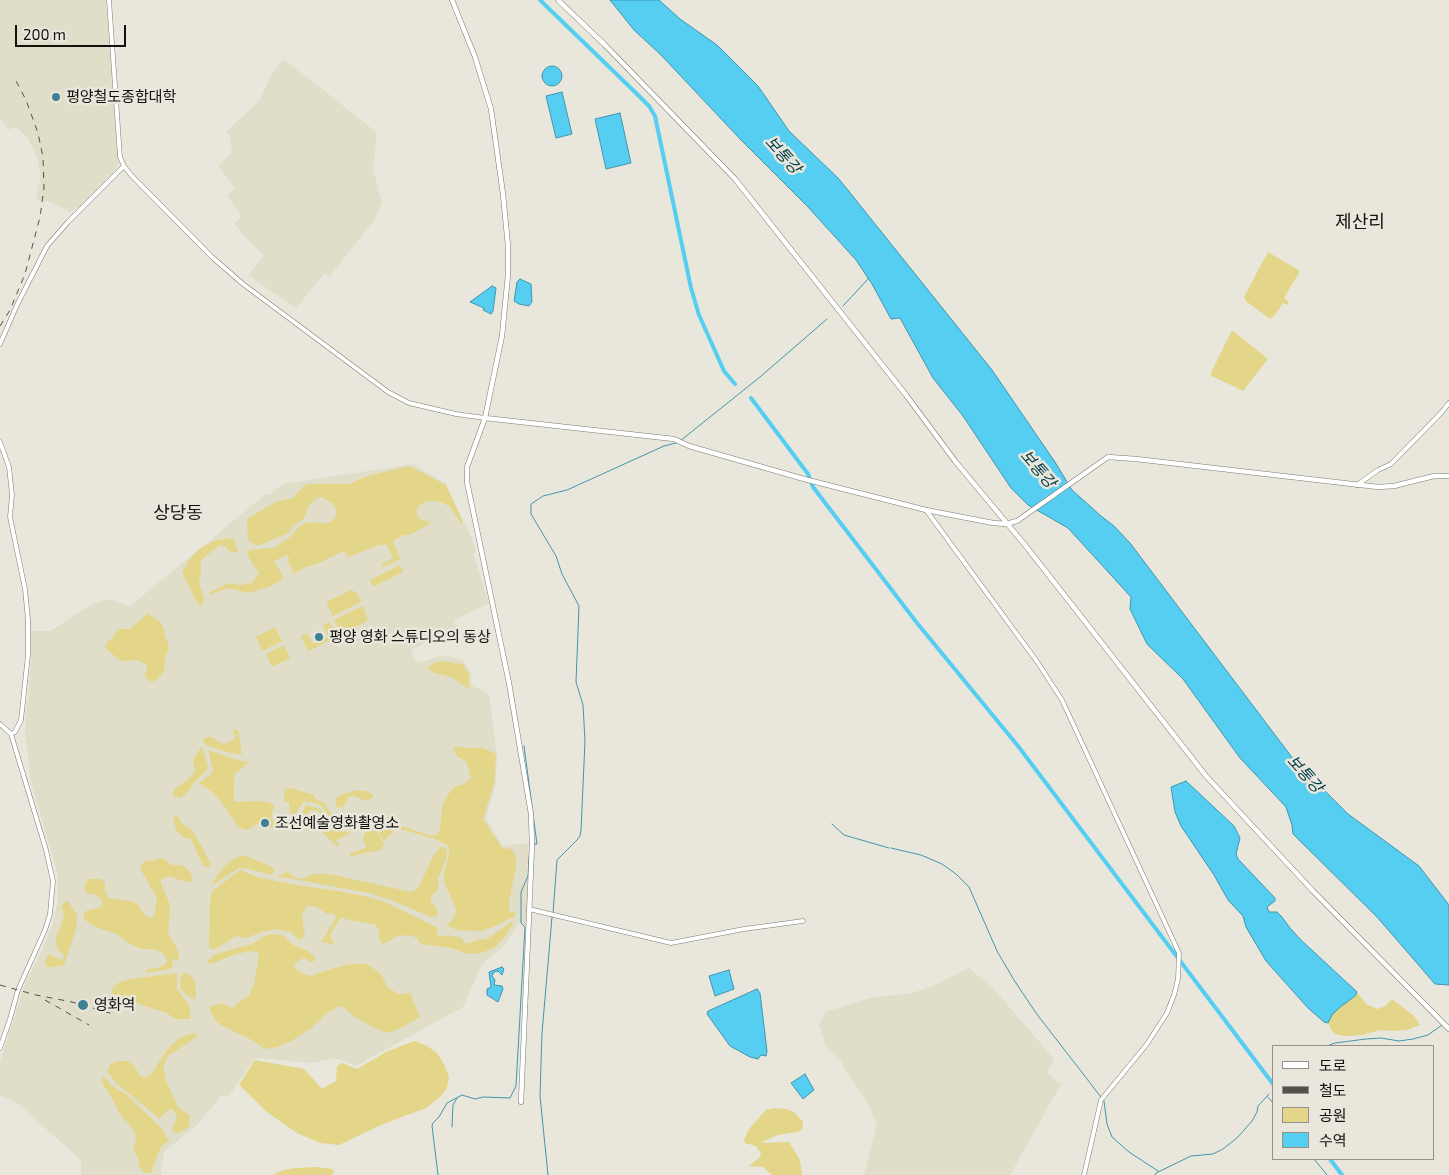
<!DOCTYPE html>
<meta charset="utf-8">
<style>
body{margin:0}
#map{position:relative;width:1449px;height:1175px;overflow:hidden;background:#e9e7db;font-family:"Exo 2","Noto Sans KR",sans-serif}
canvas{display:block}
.legend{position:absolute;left:1272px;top:1045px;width:162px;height:115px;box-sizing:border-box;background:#e9e7db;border:1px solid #939189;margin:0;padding:6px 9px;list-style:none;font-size:15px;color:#12110d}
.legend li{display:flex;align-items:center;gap:10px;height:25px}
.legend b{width:25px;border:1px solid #939189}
.scale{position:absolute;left:15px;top:25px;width:111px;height:22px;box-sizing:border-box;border:2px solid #12110d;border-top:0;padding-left:6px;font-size:15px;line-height:18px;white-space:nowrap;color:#12110d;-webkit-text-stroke:4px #e9e7db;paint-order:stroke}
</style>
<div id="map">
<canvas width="1449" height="1175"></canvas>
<ul class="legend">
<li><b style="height:6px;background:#fff"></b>도로</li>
<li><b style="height:6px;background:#51504a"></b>철도</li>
<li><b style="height:14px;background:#e3d689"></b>공원</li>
<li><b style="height:14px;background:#55cef2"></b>수역</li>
</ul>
<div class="scale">200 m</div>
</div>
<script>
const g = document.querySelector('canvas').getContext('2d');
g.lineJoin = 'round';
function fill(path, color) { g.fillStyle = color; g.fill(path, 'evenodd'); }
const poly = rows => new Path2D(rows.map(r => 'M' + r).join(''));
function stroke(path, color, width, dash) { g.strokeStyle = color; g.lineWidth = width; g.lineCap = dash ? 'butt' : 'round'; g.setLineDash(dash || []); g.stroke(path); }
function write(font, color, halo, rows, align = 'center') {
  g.font = font + ' "Exo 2","Noto Sans KR",sans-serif'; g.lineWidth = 5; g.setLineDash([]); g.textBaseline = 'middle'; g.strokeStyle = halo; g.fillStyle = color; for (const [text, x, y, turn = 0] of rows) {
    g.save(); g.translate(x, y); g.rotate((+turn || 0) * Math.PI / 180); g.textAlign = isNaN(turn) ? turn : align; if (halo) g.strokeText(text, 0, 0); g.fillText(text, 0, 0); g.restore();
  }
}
fill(poly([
 [0,0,106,0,118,164,115,170,80,206,70,212,51,202,39,200,36,199,41,174,37,158,28,138,17,128,12,128,8,130,0,118],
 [283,59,316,84,377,133,373,169,382,202,375,219,329,277,324,274,296,308,248,275,264,255,251,243,234,224,242,216,227,196,235,189,229,180,218,166,232,152,230,136,226,132,260,100,272,74],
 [413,464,446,484,472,539,476,552,473,553,489,603,454,620,456,628,448,629,443,634,411,650,417,663,445,655,462,660,469,669,472,677,471,682,474,687,482,690,489,695,497,755,496,783,486,819,503,846,528,843,527,929,520,922,503,947,482,964,463,1007,356,1066,335,1058,312,1063,255,1058,229,1096,221,1096,199,1123,164,1152,161,1175,81,1175,81,1160,17,1103,0,1095,0,1061,25,984,43,948,53,923,58,900,58,877,55,864,31,783,25,732,31,662,31,631,50,631,92,604,110,599,130,606,266,494,269,495,283,484],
 [969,968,993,988,1054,1059,1049,1067,1048,1074,1061,1084,1010,1175,864,1175,877,1125,866,1100,844,1068,843,1062,827,1049,819,1025,825,1012,873,997,909,994,935,985]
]), '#e0ddc9');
fill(poly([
 [1268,252,1300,271,1284,298,1289,302,1287,305,1283,303,1275,315,1270,319,1246,301,1244,297],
 [1232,330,1268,359,1243,391,1210,375],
 [409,466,446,485,463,522,461,523,450,507,441,502,428,501,420,505,417,508,417,512,418,517,422,520,429,521,430,524,409,535,404,535,396,539,393,542,400,559,383,567,381,565,393,558,387,545,379,545,348,557,344,551,317,564,306,567,294,574,288,562,290,560,287,555,274,561,284,578,269,587,248,593,227,588,210,595,210,592,229,583,240,585,252,583,259,573,247,555,249,550,274,548,289,538,301,525,309,522,329,523,335,518,337,514,334,505,331,502,323,498,319,497,315,499,309,506,304,518,293,526,288,533,260,545,255,545,248,540,247,520,250,517,276,502,293,498,304,486,308,484,349,484,367,476],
 [229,538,234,540,238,552,233,553,225,547,220,545,201,560,201,572,199,583,204,598,203,604,201,606,195,599,182,572,190,559,201,548,214,541],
 [400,565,403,572,373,587,370,580],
 [351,590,356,592,361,602,333,616,326,602],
 [363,606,368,620,342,635,334,620],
 [147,614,158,620,162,624,169,648,165,659,164,672,155,681,149,681,145,676,147,664,136,660,124,661,119,660,105,647,107,642,112,638,118,629,130,629],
 [330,622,337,637,308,651,301,636,307,633,313,644,328,637,323,625],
 [275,627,282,641,262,651,256,637],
 [281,646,285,647,290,658,272,667,266,654],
 [443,661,461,664,464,666,469,674,469,689,451,677,431,672,428,668,434,663],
 [235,729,238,730,242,754,235,754,205,745,203,738,212,737,222,744,228,743,233,740,236,736,233,731],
 [202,746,208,766,207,770,197,779,186,794,180,798,172,795,175,789,193,775,195,771,193,760],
 [457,746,468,748,483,748,496,754,494,783,483,819,502,848,512,849,517,861,509,902,510,912,516,913,515,916,491,928,480,931,457,930,447,926,454,917,456,910,444,881,444,873,450,852,447,845,435,839,397,828,395,824,430,835,437,835,440,829,442,808,445,799,454,787,466,783,471,778,467,762,457,756,453,748],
 [208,750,240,761,248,762,246,765,236,773,234,778,234,802,258,801,268,802,274,806,271,819,277,821,277,826,274,828,257,824,247,830,238,827,222,803,212,792,199,783,211,774,213,770],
 [290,788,315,795,314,798,324,803,339,825,334,824,323,807,313,802,303,802,296,813,291,816,289,802,285,802,284,797,285,789],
 [358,790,369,792,374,797,365,801,355,796,350,796,342,808,336,807,336,798,342,794],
 [306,805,320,809,330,826,335,829,339,831,348,832,349,834,336,840,339,845,338,847,323,833,322,819,318,811,313,810,309,811,309,816,311,830,308,831,304,824,303,811],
 [377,813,384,817,394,830,385,840,383,840,377,827,366,820],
 [177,816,183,824,192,830,205,852,211,864,208,868,203,865,191,839,185,838,176,830,173,817],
 [365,822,375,828,382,841,384,842,381,850,359,854,350,857,350,854,367,847,363,840,367,827],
 [441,847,444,847,447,851,447,856,438,879,438,890,431,896,431,901,437,908,437,916,432,917,388,899,369,893,277,876,287,872,296,878,303,879,314,874,329,874,412,892,419,887,433,856],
 [243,855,273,867,274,872,271,875,246,868,239,868,211,886,221,870,231,860],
 [159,858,162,858,172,865,181,865,186,868,190,872,194,881,186,882,169,876,161,880,161,883,170,905,168,933,177,949,179,957,178,960,173,959,172,967,169,969,149,973,146,972,148,969,157,968,165,964,167,961,165,956,161,952,153,949,141,949,128,943,116,934,96,927,89,923,84,919,84,913,86,911,101,907,103,902,97,895,86,893,84,887,88,879,100,879,105,883,105,892,109,898,133,902,138,905,145,915,150,918,153,917,155,912,157,898,142,872,140,866,147,860,153,861],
 [240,870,257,877,296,885,338,891,372,898,383,901,438,928,436,935,460,937,466,944,481,939,486,940,510,923,514,922,504,938,494,948,481,953,468,954,451,948,421,944,417,938,409,935,398,936,383,944,379,939,379,930,376,925,340,918,330,935,334,944,331,945,327,942,321,943,336,917,334,914,325,913,319,908,308,905,302,915,305,936,299,940,291,932,277,929,261,932,247,938,236,936,216,949,211,949,209,947,210,901,211,895,214,890],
 [67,900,77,915,76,929,64,965,48,968,45,963,48,954,62,960,64,955,57,949,56,938,62,923,64,913,61,907],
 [276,934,284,936,293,945,308,951,315,957,316,960,311,962,304,958,296,962,294,966,296,969,303,974,311,976,331,969,351,964,367,964,381,974,388,988,399,994,410,993,420,1017,397,1030,388,1033,376,1029,355,1017,342,1006,338,1007,327,1013,311,1028,293,1040,278,1047,265,1049,252,1040,221,1025,216,1021,210,1011,210,1007,221,1003,232,1008,249,995,254,984,259,957,257,952,250,951,233,955,214,963,209,963,207,961,216,954,252,944,267,935],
 [186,972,194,980,196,991,195,1000,185,994,181,989,180,982,182,974],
 [177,973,177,989,189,1005,191,1019,175,1019,167,1013,113,996,111,990,118,983,131,979],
 [1357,992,1366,1004,1377,1009,1386,1006,1392,999,1414,1016,1420,1025,1407,1030,1391,1031,1380,1030,1362,1035,1345,1036,1335,1034,1331,1029,1328,1023,1332,1015,1339,1008,1355,996],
 [196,1033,197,1037,168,1056,163,1067,167,1083,178,1107,190,1116,189,1127,179,1133,172,1131,177,1115,171,1108,159,1118,116,1083,107,1071,111,1064,116,1061,128,1061,135,1067,140,1076,146,1078,152,1073,166,1051,180,1037],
 [414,1041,427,1046,437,1053,445,1066,449,1077,447,1088,440,1097,426,1108,381,1125,339,1145,320,1143,297,1133,268,1113,239,1085,255,1060,304,1069,322,1089,336,1081,337,1066,342,1063,357,1069,386,1052],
 [103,1076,112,1086,126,1094,161,1128,169,1140,160,1148,151,1173,145,1173,138,1165,138,1158,133,1148,136,1141,135,1131,120,1114,108,1091,102,1084],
 [775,1108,787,1109,795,1113,803,1122,803,1128,798,1132,778,1135,760,1143,789,1142,800,1160,802,1175,772,1175,763,1167,749,1166,760,1157,761,1154,756,1146,745,1143,744,1140,749,1129,766,1110],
 [317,1167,332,1169,334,1171,332,1175,272,1175,283,1170,296,1168]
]), '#e3d689');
const water = poly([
 [610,0,659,0,680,19,717,45,758,86,789,131,839,179,992,370,1055,462,1072,490,1101,516,1114,526,1130,543,1294,760,1348,814,1419,866,1449,905,1449,985,1435,984,1377,917,1293,834,1292,825,1286,807,1240,758,1183,679,1147,644,1130,609,1131,597,1068,528,1028,505,1011,488,963,416,933,378,900,318,891,319,872,284,856,260,808,207,741,140,661,55,634,30,610,0],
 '542 76a10 10 0 1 1 20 0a10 10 0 1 1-20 0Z',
 [562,92,572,134,556,138,546,96,562,92],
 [620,113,631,163,606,169,595,119,620,113],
 [520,279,531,284,532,302,529,306,519,304,514,301,517,282,520,279],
 [492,286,496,288,493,311,491,314,483,310,484,308,470,302,492,286],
 [1186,781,1234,826,1240,838,1236,854,1238,859,1275,898,1275,901,1267,907,1269,912,1277,912,1282,917,1290,928,1301,940,1357,992,1355,996,1339,1008,1332,1015,1328,1023,1324,1022,1308,1008,1266,961,1246,927,1243,916,1228,900,1214,875,1181,826,1175,812,1171,787,1186,781],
 [502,967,504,969,502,975,498,971,494,972,492,976,495,980,494,985,502,986,503,989,498,1002,487,995,487,989,491,987,489,972,502,967],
 [729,970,734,989,715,996,709,976,729,970],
 [757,989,760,993,767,1051,766,1056,761,1055,758,1059,750,1057,730,1046,707,1014,708,1011,757,989],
 [805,1074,814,1090,803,1099,791,1083,805,1074]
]);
fill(water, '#55cef2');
stroke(water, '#4195ad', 1);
stroke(poly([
 [843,306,869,278],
 [680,441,760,377,827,319],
 [524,746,537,844,534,844],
 [832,824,844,835,889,848],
 [891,848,921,855,942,864,956,874,969,887,997,951,1014,980,1036,1013,1104,1101,1107,1124,1112,1137,1129,1152,1158,1171],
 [553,913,557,860,577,840,580,836,581,830,585,741,583,705,576,682,579,606,562,574,556,556,531,514,531,504,543,496,567,490,664,446,676,443],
 [1327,1046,1335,1043,1366,1039,1381,1038,1399,1041,1413,1039,1428,1035,1442,1025],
 [1268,1097,1273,1103],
 [452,1127,453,1105,457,1098],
 [1314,1159,1327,1175],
 [438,1175,432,1126,433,1123,439,1117,447,1103,462,1095,475,1099,483,1097,510,1098,516,1086,525,927,521,923,521,892,528,876,530,844],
 [548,1175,540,1096,542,1033,552,917],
 [1155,1175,1156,1173,1191,1156,1213,1154,1223,1149,1237,1138,1252,1121,1257,1112,1258,1106,1269,1094]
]), '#4195ad', 1);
stroke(poly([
 [540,0,636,93,649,106,655,116,691,288,699,315,724,371,735,384],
 [751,398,808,474,813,487,917,623,1018,746,1273,1084],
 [1330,1159,1342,1175]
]), '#55cef2', 4);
const tertiary = poly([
 [109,0,120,157,124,166,131,175,212,257,243,284,388,392,409,403,456,414,485,418],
 [0,344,17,305,47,246,68,222,124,166],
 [0,442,9,467,12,495,10,517,25,589,28,620,28,655,21,720,15,732,11,734,46,850,53,881,50,914,45,930,18,990,10,1019,0,1048],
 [1357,485,1378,470,1391,464,1441,413,1449,403],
 [926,510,1038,663,1062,700,1179,953,1178,979,1174,995,1167,1013,1147,1044,1101,1100,1084,1175],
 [0,724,11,734],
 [529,909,671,943,744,929,803,921]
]);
const secondary = poly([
 [452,0,475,57,491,109,503,194,508,246,508,275,502,336,485,418,467,467,467,482,509,683,531,814,532,845,521,1102],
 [558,0,604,44,735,179,906,395,955,461,1025,545,1206,776,1312,890,1449,1029],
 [485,418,674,439,689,446,804,479,926,510,993,523,1006,524,1017,521,1108,457,1136,459,1378,487,1394,486,1434,476,1449,476]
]);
stroke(tertiary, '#7c7a70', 5);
stroke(secondary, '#7c7a70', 5.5);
stroke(tertiary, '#fff', 4);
stroke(secondary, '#fff', 4.5);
stroke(poly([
 [0,326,10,310,25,274,40,217,44,188,43,157,38,133,26,100,14,77],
 [0,985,36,995,72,1002,113,1014],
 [45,1000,89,1025]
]), '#51504a', 1, [6, 6]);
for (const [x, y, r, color] of [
 [56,97,5,"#408094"],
 [319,637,5,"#408094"],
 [265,823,5,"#408094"],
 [83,1005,6,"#408094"]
]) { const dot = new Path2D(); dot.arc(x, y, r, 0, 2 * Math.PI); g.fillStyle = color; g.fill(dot); stroke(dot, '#e9e7db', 2); }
write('15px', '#12110d', '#e9e7db', [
 ["평양철도종합대학",66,97],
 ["평양 영화 스튜디오의 동상",329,637],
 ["조선예술영화촬영소",275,823],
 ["영화역",94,1005]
], 'left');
write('italic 16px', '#003a48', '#e9e7db', [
 ["보통강",783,155,48],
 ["보통강",1038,469,49],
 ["보통강",1305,774,48]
]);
write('18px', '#12110d', '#e9e7db', [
 ["제산리",1360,222],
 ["상당동",178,513]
]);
</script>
